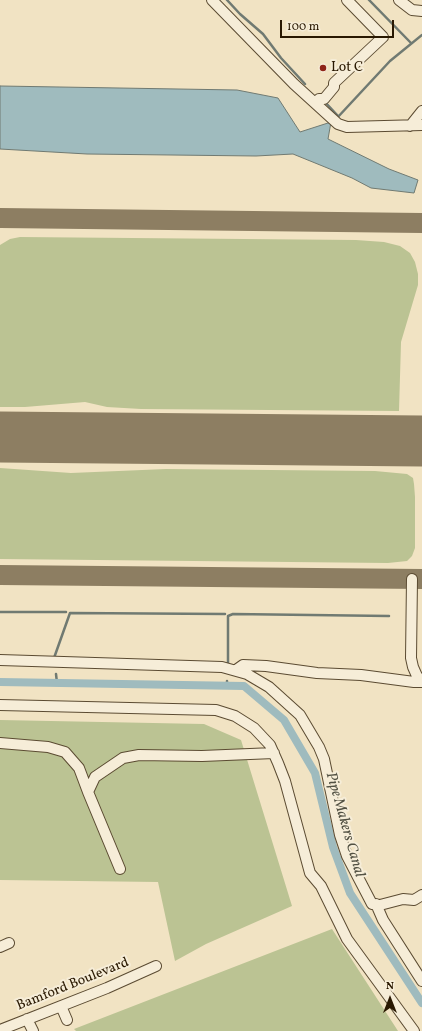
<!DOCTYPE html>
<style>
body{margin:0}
#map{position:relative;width:422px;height:1031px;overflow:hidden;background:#f1e3c3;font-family:Vollkorn,serif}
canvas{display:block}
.north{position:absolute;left:370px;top:979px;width:40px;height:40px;-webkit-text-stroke:3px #f6edd8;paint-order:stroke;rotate:0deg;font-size:11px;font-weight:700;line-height:16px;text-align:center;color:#291801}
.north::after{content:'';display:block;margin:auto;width:14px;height:18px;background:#291801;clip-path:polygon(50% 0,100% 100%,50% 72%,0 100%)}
.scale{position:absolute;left:280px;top:20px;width:114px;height:18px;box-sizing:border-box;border:2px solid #291801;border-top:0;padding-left:5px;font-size:12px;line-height:14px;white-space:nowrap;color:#291801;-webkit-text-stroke:3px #f6edd8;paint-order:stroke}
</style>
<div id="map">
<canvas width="422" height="1031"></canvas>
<div class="north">N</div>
<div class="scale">100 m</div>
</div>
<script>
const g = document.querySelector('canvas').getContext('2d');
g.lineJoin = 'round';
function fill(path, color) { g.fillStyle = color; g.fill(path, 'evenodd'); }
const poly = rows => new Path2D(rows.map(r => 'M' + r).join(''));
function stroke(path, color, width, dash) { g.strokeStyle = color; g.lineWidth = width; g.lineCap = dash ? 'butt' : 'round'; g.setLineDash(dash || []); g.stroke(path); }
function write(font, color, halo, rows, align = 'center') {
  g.font = font + ' Vollkorn,serif'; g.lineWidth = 4; g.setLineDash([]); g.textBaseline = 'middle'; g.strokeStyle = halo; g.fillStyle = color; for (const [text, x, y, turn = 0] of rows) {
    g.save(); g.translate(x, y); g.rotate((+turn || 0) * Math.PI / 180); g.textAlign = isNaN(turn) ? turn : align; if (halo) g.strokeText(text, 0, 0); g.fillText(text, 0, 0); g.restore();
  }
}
fill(poly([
 [20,237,356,240,384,242,400,246,410,253,415,262,418,274,418,285,401,342,399,411,141,409,107,407,85,402,25,407,0,407,0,245,10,239],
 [0,468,71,473,166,469,375,471,407,474,413,478,414,484,415,497,415,548,412,556,407,561,388,563,0,559],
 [0,720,204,724,241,740,292,906,206,944,175,961,158,882,0,880],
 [332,929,398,1031,76,1031,74,1029]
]), '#bbc393');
const water = poly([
 [0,86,237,90,278,98,300,132,331,122,328,139,389,169,418,180,414,193,371,188,352,178,293,154,256,156,87,154,0,149,0,86]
]);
fill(water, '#9fbbbe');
stroke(water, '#707a72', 1);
stroke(poly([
 [227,0,240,14,263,34,281,58,305,84],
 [369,0,411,43],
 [325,102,338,116],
 [337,118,390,61,422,35],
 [0,612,66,612],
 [54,658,70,613,225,614],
 [228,664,228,616,233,614,389,616],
 [56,674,57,683],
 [227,681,227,686]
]), '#707a72', 2.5);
stroke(poly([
 [0,682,244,686,284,720,315,773,333,847,350,893,422,1003]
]), '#9fbbbe', 8);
stroke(poly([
 [0,218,422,223],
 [0,575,422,579]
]), '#8d7e62', 20);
stroke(poly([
 [0,437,422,441]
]), '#8d7e62', 51);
const minor = poly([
 [212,0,294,84,338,124,347,127,422,125],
 [399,0,412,10,422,11],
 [315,103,319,99,324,99,334,87,334,83,383,37,347,0],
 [410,126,422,111],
 [412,579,411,658,413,667,417,676,422,681],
 [0,660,222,667,247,674,269,687,300,715,319,747,324,759,340,835,347,856,372,904,380,905,403,899,414,900,422,895],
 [236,670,243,665,266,666,317,673,361,675,414,682,422,682],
 [0,705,216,710,235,716,254,728,270,745,278,763,285,781,310,873,321,886,347,939,414,1031],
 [0,743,48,747,65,752,79,768,88,792],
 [120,869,88,792,95,777,123,758,139,755,202,756,274,753],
 [376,904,383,920,422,981],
 [0,947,9,943],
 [61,1006,67,1020],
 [27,1019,33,1031],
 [0,1030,107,988,156,966]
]);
stroke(minor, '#5b4b32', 12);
stroke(minor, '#f6edd8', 10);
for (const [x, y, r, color] of [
 [323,68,4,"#8f2418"]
]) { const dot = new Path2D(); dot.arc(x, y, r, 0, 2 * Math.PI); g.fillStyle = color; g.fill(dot); stroke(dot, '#f6edd8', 1.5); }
write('14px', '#291801', '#f6edd8', [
 ["Lot C",331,68]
], 'left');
write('14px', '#291801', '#f6edd8', [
 ["Bamford Boulevard",73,985,-22]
]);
write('italic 15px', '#525143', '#f6edd8', [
 ["Pipe Makers Canal",344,825,74]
]);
</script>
